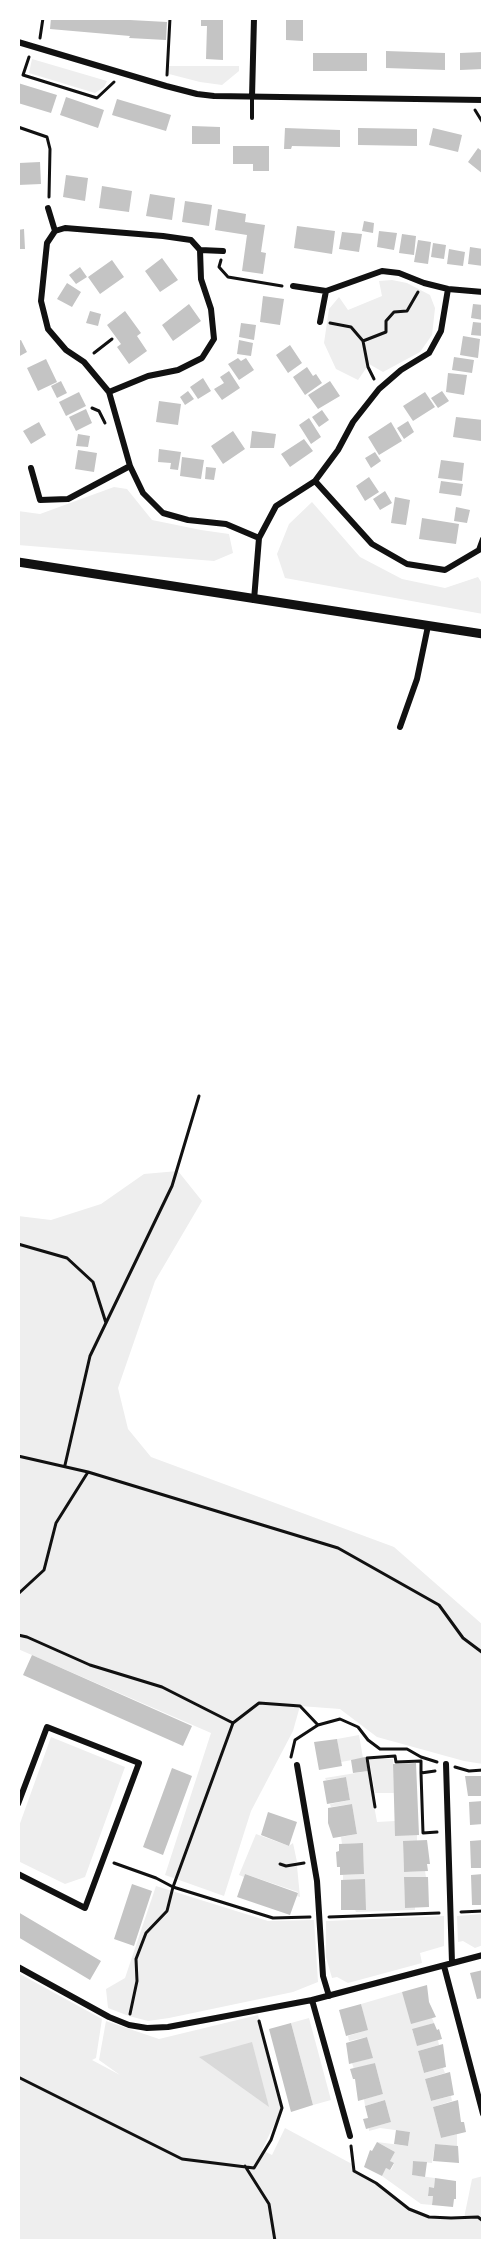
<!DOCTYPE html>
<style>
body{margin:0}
#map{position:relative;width:501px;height:2259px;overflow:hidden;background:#fff;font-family:Poppins,sans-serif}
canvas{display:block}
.frame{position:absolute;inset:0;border:20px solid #fff;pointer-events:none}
</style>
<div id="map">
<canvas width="501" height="2259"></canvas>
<div class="frame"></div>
</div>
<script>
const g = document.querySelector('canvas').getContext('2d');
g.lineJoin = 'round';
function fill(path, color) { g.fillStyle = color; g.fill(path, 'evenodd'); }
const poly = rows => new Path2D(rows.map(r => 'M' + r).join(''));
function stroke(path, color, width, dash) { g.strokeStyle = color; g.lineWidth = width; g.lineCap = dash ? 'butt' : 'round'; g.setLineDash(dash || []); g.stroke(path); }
fill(poly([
 [32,59,107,81,104,87,95,93,29,73],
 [169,66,239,66,239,71,222,85,200,82,169,74],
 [392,280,407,283,430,295,435,308,432,335,420,352,383,372,369,364,358,380,336,369,324,343,329,309,339,297,348,310,382,296,379,281],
 [114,487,127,489,152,520,201,530,229,534,233,553,214,561,18,545,18,511,40,514],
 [312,502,360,557,402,579,445,588,478,577,483,585,483,614,285,578,277,554,289,524],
 [178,1171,202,1201,155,1281,118,1388,128,1429,151,1457,394,1547,483,1625,483,1764,464,1761,377,1737,340,1709,300,1706,293,1731,251,1811,224,1896,165,1875,211,1733,18,1649,18,1216,51,1220,101,1204,144,1174],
 [359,1735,363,1758,341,1762,337,1739],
 [51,1737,125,1767,85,1877,65,1884,18,1861,18,1829],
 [369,1759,393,1759,394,1793,375,1793],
 [368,1771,377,1822,395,1821,417,1835,417,1841,403,1842,404,1872,425,1871,426,1877,404,1878,405,1907,415,1907,415,1910,356,1912,343,1880,343,1875,364,1874,363,1843,342,1844,341,1837,357,1834,352,1804,331,1807,330,1804,350,1800,346,1777,326,1780,325,1778],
 [256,1834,289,1846,293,1843,297,1862,286,1865,279,1862,278,1865,285,1867,297,1866,300,1897,297,1896,298,1892,245,1874,244,1877,239,1875],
 [156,1886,268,1921,314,1920,318,1982,293,1992,169,2018,148,2021,129,2016,108,2008,106,1989,125,1978],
 [483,1914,483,1945,475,1948,463,1941,458,1942,457,1916],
 [444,1916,444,1946,420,1953,422,1963,348,1983,337,1977,332,1978,326,1957,326,1921],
 [18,1973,102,2019,96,2058,92,2060,120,2075,99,2060,106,2021,159,2039,258,2015,282,2108,262,2150,272,2155,285,2128,352,2164,355,2171,376,2183,409,2209,429,2217,464,2218,472,2179,483,2176,483,2241,18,2241],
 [402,1992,432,2018,434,2023,412,2030,417,2045,438,2040,439,2045,418,2051,424,2073,443,2068,445,2073,425,2079,431,2101,451,2096,452,2101,433,2107,441,2138,457,2134,457,2146,435,2144,432,2163,413,2161,412,2175,435,2178,434,2188,429,2188,428,2195,433,2196,432,2205,421,2204,382,2176,386,2168,391,2170,394,2164,390,2161,395,2152,377,2142,408,2146,410,2132,380,2128,369,2131,369,2128,391,2122,385,2100,365,2106,364,2099,383,2094,375,2063,354,2069,352,2063,372,2058,367,2037,349,2041,348,2036,367,2030,361,2004],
 [309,2018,331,2100,313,2105,291,2023]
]), '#eee');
fill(poly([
 [252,2042,269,2107,199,2057]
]), '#d9d9d9');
fill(poly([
 [51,18,130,18,130,20,167,22,166,40,129,38,130,36,50,29],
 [201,18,223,18,223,60,206,59,207,26,201,26],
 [286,18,303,18,303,41,286,40],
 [386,51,445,53,445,70,386,68],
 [483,52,483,69,460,70,460,53],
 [313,53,367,53,367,71,313,71],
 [18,83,57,95,51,113,18,103],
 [66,97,104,110,98,128,60,115],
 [117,99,171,115,166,131,112,115],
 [192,126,220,127,220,144,192,144],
 [285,128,340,130,340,147,292,146,291,149,284,149],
 [358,128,417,129,417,146,358,145],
 [433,128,462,135,458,152,429,145],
 [233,146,269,146,269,171,253,171,253,164,233,164],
 [478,148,483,152,483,174,468,162],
 [40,162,41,184,18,185,19,163],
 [66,175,88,178,85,201,63,197],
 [102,186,132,191,129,212,99,208],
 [150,194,175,198,172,220,146,216],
 [185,201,212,205,209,226,182,222],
 [218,209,246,214,245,222,265,225,261,252,266,253,263,274,242,271,247,235,215,230],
 [364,221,374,223,373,233,362,231],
 [297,226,335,231,332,254,294,248],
 [24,229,25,249,18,249,18,230],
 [379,231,397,233,394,250,377,247],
 [342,232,362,234,359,252,339,249],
 [402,234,416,236,414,255,399,253],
 [418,240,431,242,428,264,414,262],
 [433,243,446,245,444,259,431,257],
 [470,247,483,249,483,266,468,264],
 [449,249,465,252,463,266,447,264],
 [162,258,178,280,160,292,145,271],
 [112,260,124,277,100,294,88,277],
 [80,267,87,277,76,284,69,275],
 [67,283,81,292,72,307,57,299],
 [263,296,284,299,280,325,260,322],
 [189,304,201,321,173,341,162,325],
 [473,304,483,305,483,320,471,318],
 [90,311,101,314,98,326,86,323],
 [125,311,141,333,137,336,147,351,129,364,117,347,121,344,107,325],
 [473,322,483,323,483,336,471,335],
 [241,323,256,325,254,340,239,337],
 [463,336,480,339,478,358,460,355],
 [21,340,27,352,18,357,18,341],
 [239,340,253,343,251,356,237,354],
 [290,345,302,363,288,373,276,355],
 [454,357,474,360,472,373,452,370],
 [238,358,241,361,246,358,254,370,239,380,228,364],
 [46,359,57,382,38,391,27,368],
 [307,367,313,376,316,374,322,383,305,395,293,377],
 [229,371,240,388,222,400,214,389,224,383,220,377],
 [448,373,467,375,464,395,446,392],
 [203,378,211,391,198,399,190,387],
 [61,381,67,393,57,398,51,386],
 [330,381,340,396,318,409,308,395],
 [188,391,194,399,185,405,180,397],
 [442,391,449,401,438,408,431,398],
 [79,392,86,406,66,416,59,402],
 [425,392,435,407,413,421,403,406],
 [159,401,181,404,178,425,156,422],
 [86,409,92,423,76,431,69,417],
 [322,410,329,420,319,427,312,417],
 [456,417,483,420,481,441,453,437],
 [309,418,321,437,311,444,299,425],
 [408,421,414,432,404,439,397,428],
 [39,422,46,435,31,444,23,431],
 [391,422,402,441,379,455,368,437],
 [233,431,245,449,223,464,211,446],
 [252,431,276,434,274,448,250,448],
 [78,434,90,436,88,447,76,446],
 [304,439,313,451,290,467,281,454],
 [159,449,181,452,178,470,170,469,171,463,158,462],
 [78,450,97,453,94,472,75,469],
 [375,452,381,461,371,468,365,458],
 [182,457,204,460,201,479,180,476],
 [441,460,464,463,462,481,438,478],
 [206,467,216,468,214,480,205,479],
 [369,477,379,492,365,501,356,486],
 [441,481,463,484,461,496,439,493],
 [385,491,392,503,380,510,373,499],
 [395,497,410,500,406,525,391,523],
 [456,507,470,510,467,523,454,521],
 [422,518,459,524,456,544,419,539],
 [32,1655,192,1726,183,1746,23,1675],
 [337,1739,342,1766,319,1770,314,1742],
 [365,1757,368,1771,353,1773,351,1760],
 [416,1763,419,1835,395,1836,393,1764],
 [172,1768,192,1776,163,1855,143,1847],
 [465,1776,483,1776,483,1796,468,1796],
 [346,1777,350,1800,327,1804,323,1781],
 [483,1801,483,1824,470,1825,469,1802],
 [352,1804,357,1834,333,1838,328,1823,328,1808],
 [268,1812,297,1822,289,1846,261,1835],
 [427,1840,430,1864,427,1864,428,1871,404,1872,403,1841],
 [483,1840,483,1868,471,1868,470,1841],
 [363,1843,364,1874,340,1875,340,1867,337,1867,336,1852,339,1851,339,1844],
 [245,1874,298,1893,290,1915,237,1897],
 [483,1874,483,1905,472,1905,471,1875],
 [404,1877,428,1877,429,1907,405,1908],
 [365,1879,366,1910,341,1910,341,1880],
 [132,1884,152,1891,134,1946,114,1939],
 [18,1912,101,1961,90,1980,18,1937],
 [483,1970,483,1998,477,1999,470,1973],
 [427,1985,429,2002,436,2017,411,2024,402,1992],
 [361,2004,368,2030,346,2036,339,2010],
 [291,2023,313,2105,291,2112,269,2029],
 [434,2023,437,2030,439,2029,442,2039,417,2046,412,2029],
 [367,2037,373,2058,349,2064,346,2043],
 [443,2044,446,2067,424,2073,418,2051],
 [375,2063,383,2094,358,2101,355,2079,353,2079,350,2069],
 [450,2072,454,2095,431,2101,425,2079],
 [385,2100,391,2122,366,2129,363,2119,368,2118,365,2106],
 [458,2100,461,2122,464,2122,466,2132,441,2138,433,2107],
 [396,2130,410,2132,408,2146,394,2144],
 [377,2142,395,2152,390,2161,394,2163,390,2170,386,2168,382,2176,364,2167,370,2150,372,2151],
 [435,2144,458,2146,459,2163,433,2161],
 [413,2161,427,2162,425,2177,412,2175],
 [435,2178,456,2181,456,2199,454,2199,453,2207,432,2205,433,2196,428,2196,429,2187,434,2188]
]), '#c4c4c4');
stroke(poly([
 [40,38,43,18],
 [29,57,23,75,97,98,114,82],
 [167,75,170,18],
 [475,110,483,123],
 [18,127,47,137,50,149,49,197],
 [221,260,219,267,228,277,282,286],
 [330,323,351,327,363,341,368,367,374,379],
 [363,341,386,332,386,321,394,312,407,311,418,292],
 [94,353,112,339],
 [92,408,99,411,105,423],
 [18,1244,67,1258,93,1282,106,1323],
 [18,1456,88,1472,338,1548,439,1605,463,1638,483,1653],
 [65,1465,90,1356,172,1186,199,1096],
 [18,1594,44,1570,56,1523,88,1472],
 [18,1635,27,1637,90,1665,162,1687,233,1723],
 [291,1757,295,1740,318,1725,340,1719,358,1727,368,1740,380,1749,407,1749,421,1757,437,1762],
 [455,1767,469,1771,483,1770],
 [421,1773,423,1833,437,1832],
 [375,1807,367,1758,395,1756,396,1762,421,1761,421,1773,435,1771],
 [114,1863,156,1878,173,1887,273,1918,310,1917],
 [280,1864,286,1866,304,1863],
 [461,1912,483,1911],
 [329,1917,439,1913],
 [130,2014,137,1981,136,1959,146,1933,167,1911,173,1887,233,1723,259,1703,300,1706,318,1725],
 [18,2077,182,2159,254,2168,271,2140,282,2108,259,2021],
 [351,2146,354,2171,376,2183,409,2209,429,2217,451,2218,478,2217,483,2221],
 [245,2166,269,2204,275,2241]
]), '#111', 3);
stroke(poly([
 [252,97,252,118]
]), '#111', 4);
stroke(poly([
 [18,42,166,86,197,94,214,96,483,100],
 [252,97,254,18],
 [48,208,55,231,47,243,41,301,48,329,66,350,84,362,109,392,130,466,143,493,163,513,188,520,226,524,259,538],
 [55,231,65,228,163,236,191,240,200,250,201,279,211,309,214,339,202,358,178,370,148,376,109,392],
 [200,250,223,251],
 [293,286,326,291,382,271,399,273,424,283,448,289,483,292],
 [320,322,326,291],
 [31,468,40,500,68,499,130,466],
 [315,481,372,544,407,564,445,570,479,550,483,539],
 [254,600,259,538,276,506,315,481,338,450,353,422,379,389,401,370,429,353,441,331,448,289],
 [400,727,417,679,428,626],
 [446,1764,452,1963],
 [297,1765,317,1881,323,1976,329,1996],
 [18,1804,47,1727,139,1763,85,1908,18,1874],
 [444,1966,483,2114],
 [18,1967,109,2017,129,2025,147,2028,168,2027,312,2000,483,1955],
 [312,2000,350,2136]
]), '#111', 6);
stroke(poly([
 [18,562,483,634]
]), '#111', 9);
</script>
